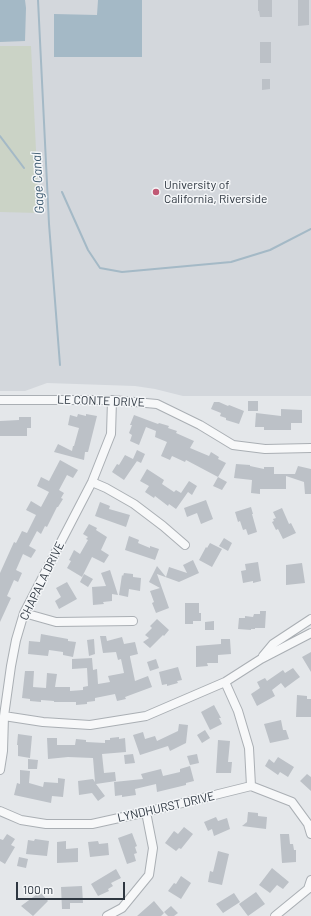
<!DOCTYPE html>
<style>
body{margin:0}
#map{position:relative;width:311px;height:916px;overflow:hidden;background:#e4e7ea;font-family:Barlow,sans-serif}
canvas{display:block}
.scale{position:absolute;left:16px;top:882px;width:109px;height:18px;box-sizing:border-box;border:2px solid #2e3741;border-top:0;padding-left:5px;font-size:12px;line-height:14px;white-space:nowrap;color:#2e3741;-webkit-text-stroke:3px #f4f6f8;paint-order:stroke}
</style>
<div id="map">
<canvas width="311" height="916"></canvas>
<div class="scale">100 m</div>
</div>
<script>
const g = document.querySelector('canvas').getContext('2d');
g.lineJoin = 'round';
function fill(path, color) { g.fillStyle = color; g.fill(path, 'evenodd'); }
const poly = rows => new Path2D(rows.map(r => 'M' + r).join(''));
function stroke(path, color, width, dash) { g.strokeStyle = color; g.lineWidth = width; g.lineCap = dash ? 'butt' : 'round'; g.setLineDash(dash || []); g.stroke(path); }
function write(font, color, halo, rows, align = 'center') {
  g.font = font + ' Barlow,sans-serif'; g.lineWidth = 3; g.setLineDash([]); g.textBaseline = 'middle'; g.strokeStyle = halo; g.fillStyle = color; for (const [text, x, y, turn = 0] of rows) {
    g.save(); g.translate(x, y); g.rotate((+turn || 0) * Math.PI / 180); g.textAlign = isNaN(turn) ? turn : align; if (halo) g.strokeText(text, 0, 0); g.fillText(text, 0, 0); g.restore();
  }
}
fill(poly([
 [0,0,311,0,311,396,183,396,155,389,135,386,47,383,25,391,0,391]
]), '#d3d7dc');
fill(poly([
 [0,46,31,46,39,213,0,212]
]), '#cbd3c6');
fill(poly([
 [0,0,25,0,26,8,25,41,0,42],
 [98,0,142,0,142,57,54,57,54,14,97,15]
]), '#a4b9c6');
stroke(poly([
 [38,0,49,224,60,365],
 [0,136,24,168],
 [62,192,88,250,100,268,122,272,231,262,270,250,311,229]
]), '#a4b9c6', 2);
fill(poly([
 [258,0,272,0,272,17,260,17,259,11,258,11],
 [298,0,309,0,309,25,298,26],
 [260,42,271,42,271,63,260,63],
 [262,79,270,79,270,89,262,90],
 [248,401,258,401,258,411,248,411],
 [214,402,219,402,228,406,229,405,244,411,239,424,226,420,226,418,220,416,221,413,211,409],
 [281,409,302,410,302,423,291,423,291,430,264,430,264,427,255,427,256,413,281,416],
 [78,414,86,416,86,414,97,416,88,452,85,452,84,460,54,452,58,444,72,451,73,446,74,446,79,428,68,425,70,415,77,417],
 [134,415,158,424,159,423,169,426,168,428,177,431,176,433,194,441,190,448,209,456,211,452,219,457,218,459,226,463,218,477,186,460,185,462,172,456,170,460,161,456,167,442,155,437,156,431,146,427,139,445,130,441,132,435,129,433,132,425,130,425],
 [19,417,31,417,31,428,27,428,27,436,0,436,0,421,19,420],
 [137,450,145,454,141,463,133,459],
 [125,455,137,461,124,480,112,472,117,464,119,465],
 [60,460,78,470,73,478,67,475,59,490,64,493,61,498,63,499,58,507,57,507,47,527,45,526,41,534,37,531,29,546,36,550,31,558,23,554,16,570,22,573,18,582,14,580,7,596,11,598,0,622,0,573,14,542,16,543,22,531,27,533,36,515,26,510,31,501,41,507,49,492,37,486,41,477,49,481],
 [236,464,250,465,250,466,264,469,264,467,274,467,274,474,295,474,298,466,311,469,311,494,305,494,304,482,286,476,286,489,260,489,260,494,251,493,252,480,234,478],
 [147,469,164,480,162,484,174,492,176,490,181,493,189,481,197,486,192,495,188,492,176,509,169,504,168,506,155,496,154,498,145,492,149,486,140,481],
 [218,477,227,482,222,490,213,486],
 [206,500,213,519,201,524,197,513,187,517,184,508],
 [100,502,110,506,109,509,130,515,126,527,95,516],
 [251,507,253,514,252,514,257,532,248,535,246,529,243,530,240,521,238,522,235,512],
 [282,508,289,524,291,523,296,533,283,539,278,529,276,530,272,522,274,521,273,519,276,518,273,512],
 [89,524,97,528,96,530,107,537,101,550,109,555,104,563,92,557,82,577,67,568,71,561,69,560,74,550,80,554,88,540,86,539,88,537,83,534],
 [129,536,139,540,138,543,150,548,150,546,159,549,155,560,125,550],
 [224,538,232,543,228,551,219,546],
 [210,543,222,549,212,567,199,560,206,547,207,548],
 [193,560,199,573,179,582,157,574,169,608,156,613,152,603,154,602,150,591,160,588,149,582,157,566,166,577,169,567,187,573,183,565],
 [258,562,261,581,253,583,253,581,243,583,241,571,246,570,245,564],
 [302,563,305,583,286,585,286,565],
 [110,570,118,595,112,594,112,601,103,602,104,604,93,605,92,587,106,586,101,573],
 [124,573,133,574,133,577,141,578,140,591,129,589,128,597,119,595,122,575,123,576],
 [84,574,93,579,88,587,80,582],
 [67,582,77,599,59,609,55,601,61,597,56,588],
 [185,603,199,603,199,613,201,613,201,621,193,621,193,624,185,624],
 [260,611,266,611,265,628,255,628,255,629,251,629,251,630,238,629,239,618,245,618,245,616,253,617,254,614,260,614],
 [157,619,169,630,164,636,163,635,150,648,143,642,149,638,145,635,152,628,150,626],
 [214,621,214,630,205,630,205,622],
 [41,634,68,639,68,641,76,642,73,657,63,655,63,652,49,650,48,656,28,654,29,641,40,642],
 [100,636,106,636,107,641,122,637,124,644,135,642,138,654,130,656,130,657,135,681,148,676,152,687,125,697,126,699,117,701,115,694,95,698,95,701,87,702,87,704,76,705,76,702,54,702,54,701,41,700,41,702,30,701,30,699,22,698,25,671,34,671,33,687,46,688,47,673,57,674,55,687,70,687,70,691,83,690,83,687,88,686,87,668,72,669,72,659,92,658,93,670,97,669,98,684,110,682,108,676,124,673,121,659,118,660,116,652,103,653],
 [94,639,95,654,89,656,87,640],
 [221,639,230,639,231,654,218,655,218,663,207,663,208,666,196,667,196,646,221,644],
 [311,652,311,672,302,657],
 [156,659,159,668,150,671,147,662],
 [178,667,182,680,177,681,178,683,167,686,167,684,162,685,159,672],
 [293,668,300,677,285,688,281,683,272,690,275,696,257,706,251,694,260,688,257,682,265,678,267,681,283,670,285,673],
 [297,695,307,696,307,699,311,699,311,717,296,717],
 [214,705,221,718,219,718,222,724,210,730,201,712],
 [281,720,283,730,286,730,289,739,270,743,264,724],
 [179,724,188,725,186,743,170,751,168,746,140,755,133,735,143,732,145,739,155,736,157,741,178,731],
 [205,730,210,738,202,743,197,735],
 [18,734,32,736,30,758,18,756,18,745,17,745],
 [119,737,119,739,125,738,126,752,102,754,104,773,115,772,116,781,96,784,105,796,98,801,92,793,79,795,78,781,93,779,95,782,93,758,68,757,48,759,47,738,57,738,57,745,75,745,76,739,86,740,86,742,105,743,105,740,110,740,110,738],
 [218,740,230,741,228,762,232,762,231,773,216,773],
 [133,754,135,763,125,764,124,755],
 [197,754,199,763,190,765,187,756],
 [278,757,294,767,288,777,280,772,278,775,265,766,269,759,274,763],
 [28,759,38,760,37,769,28,769],
 [190,766,194,781,186,783,186,785,157,792,156,784,135,789,136,795,122,797,122,795,115,796,114,782,143,779,141,774,161,769,163,776,180,772,180,769],
 [20,770,30,771,29,783,43,787,44,782,58,783,58,778,65,779,63,797,52,796,51,803,14,795,17,783,20,784],
 [307,774,311,777,311,791,300,781],
 [248,812,258,813,258,816,267,817,266,829,242,826,247,822],
 [216,817,218,821,227,818,230,829,214,836,212,829,208,831,204,822],
 [184,827,193,834,181,849,179,848,176,851,165,843,174,831,178,834],
 [132,833,137,846,135,847,137,853,134,854,136,861,127,864,118,838],
 [7,834,15,839,11,845,15,847,5,864,0,861,0,839,3,840],
 [280,834,289,834,290,844,293,844,294,850,296,850,296,862,282,863],
 [35,839,49,841,47,856,26,854,28,840,34,841],
 [66,841,66,849,78,848,78,862,57,863,57,842],
 [98,841,99,844,108,843,109,855,90,857,88,842],
 [218,851,229,854,222,885,208,882,210,871,213,872],
 [19,857,28,859,26,868,17,866],
 [272,868,289,882,283,889,277,885,270,893,259,885],
 [116,869,121,878,111,883,113,886,108,889,109,891,98,896,91,884],
 [181,876,191,883,181,899,168,891,174,883,176,884],
 [82,886,83,903,70,903,70,909,62,909,61,887],
 [40,892,48,901,33,916,21,906],
 [256,892,265,904,248,916,239,904],
 [234,893,240,902,223,913,216,904],
 [154,901,164,913,161,916,137,916],
 [171,906,178,913,174,916,168,916,164,912]
]), '#bcc1c7');
const minor = poly([
 [0,400,112,400,157,404,200,425,233,445,265,449,311,448],
 [92,482,106,488,134,504,163,526,185,545],
 [24,613,56,622,133,621],
 [263,656,273,644,311,619],
 [225,682,238,711,249,748,251,786],
 [4,716,43,722,90,725,146,716,225,682,261,659,311,633],
 [0,770,3,751,4,716,11,666,16,640,24,613,92,482,111,434,112,400],
 [0,811,21,820,46,824,92,824,146,812,251,786,292,802,308,824,311,834],
 [107,916,122,908,149,875,153,848,146,812],
 [275,916,308,889,311,880]
]);
stroke(minor, '#aaafb4', 10);
stroke(minor, '#f7f8f9', 8);
for (const [x, y, r, color] of [
 [156,192,4,"#c05975"]
]) { const dot = new Path2D(); dot.arc(x, y, r, 0, 2 * Math.PI); g.fillStyle = color; g.fill(dot); stroke(dot, '#f4f6f8', 1.5); }
write('12px', '#2e3741', '#f4f6f8', [
 ["University of",164,185],
 ["California, Riverside",164,199]
], 'left');
write('12px', '#2e3741', '#f4f6f8', [
 ["LE CONTE DRIVE",101,401,2],
 ["CHAPALA DRIVE",42,581,-64],
 ["LYNDHURST DRIVE",166,807,-13]
]);
write('italic 13px', '#3c5a70', '#f4f6f8', [
 ["Gage Canal",38,183,-93]
]);
</script>
